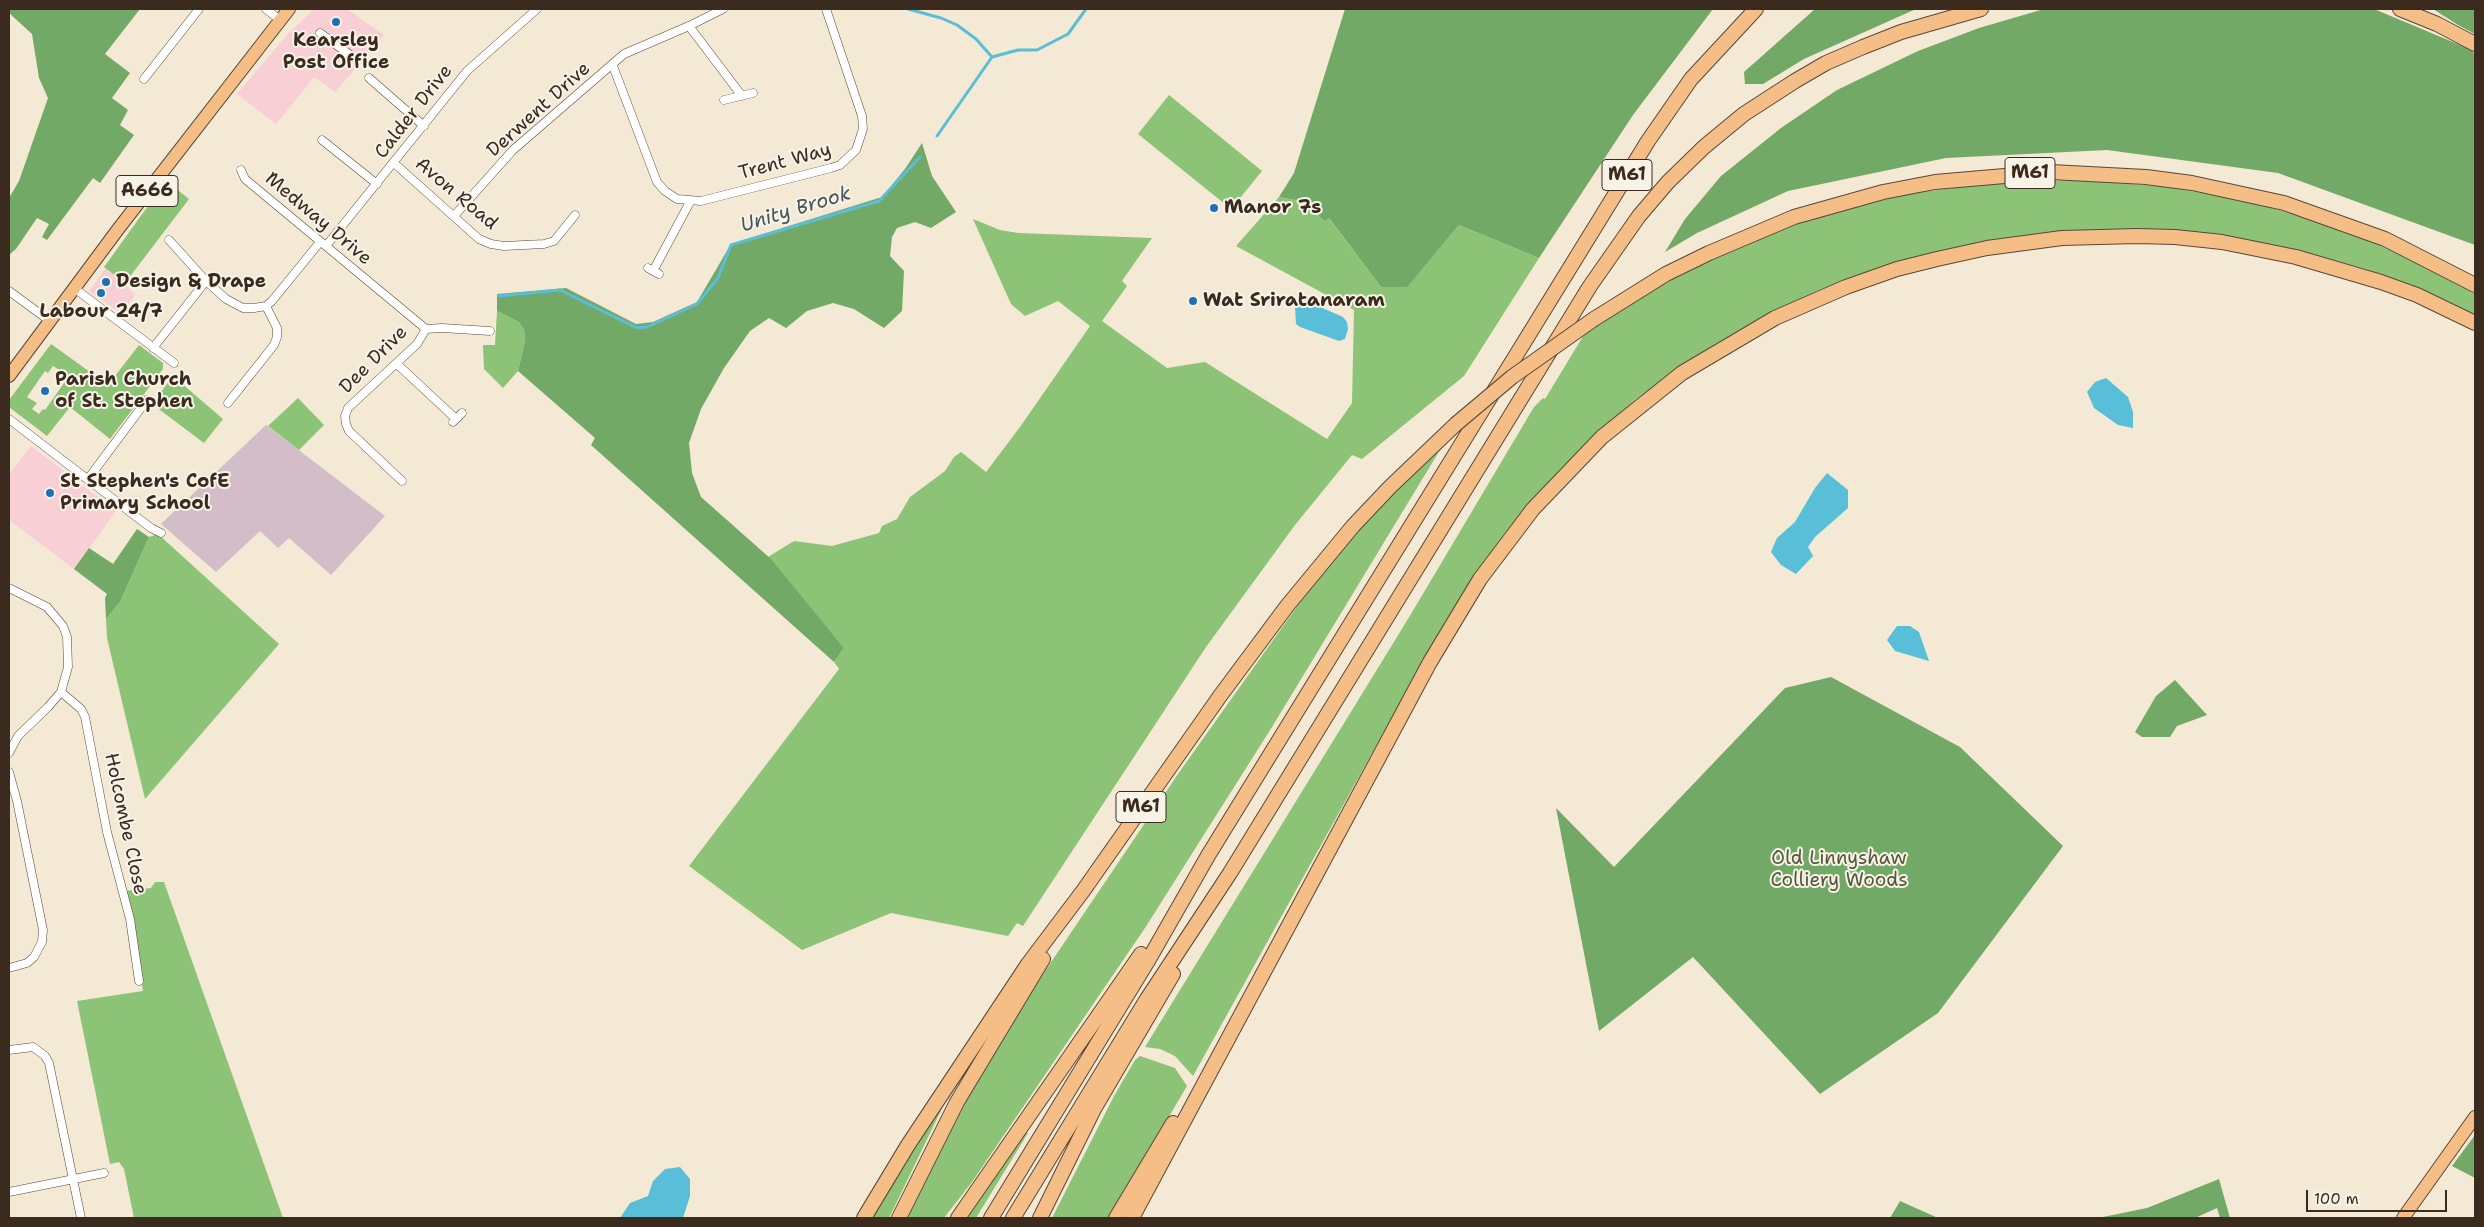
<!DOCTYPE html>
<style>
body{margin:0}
#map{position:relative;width:2484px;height:1227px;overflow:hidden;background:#f4e9d4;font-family:"Shantell Sans",sans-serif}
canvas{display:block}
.frame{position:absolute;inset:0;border:10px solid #3b2a1e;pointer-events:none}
.scale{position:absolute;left:2306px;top:1190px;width:141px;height:22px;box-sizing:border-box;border:2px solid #3b2a1e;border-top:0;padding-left:6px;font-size:15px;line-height:18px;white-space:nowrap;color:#3b2a1e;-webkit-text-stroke:4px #f7f3e8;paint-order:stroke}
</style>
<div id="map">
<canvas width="2484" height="1227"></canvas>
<div class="frame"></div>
<div class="scale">100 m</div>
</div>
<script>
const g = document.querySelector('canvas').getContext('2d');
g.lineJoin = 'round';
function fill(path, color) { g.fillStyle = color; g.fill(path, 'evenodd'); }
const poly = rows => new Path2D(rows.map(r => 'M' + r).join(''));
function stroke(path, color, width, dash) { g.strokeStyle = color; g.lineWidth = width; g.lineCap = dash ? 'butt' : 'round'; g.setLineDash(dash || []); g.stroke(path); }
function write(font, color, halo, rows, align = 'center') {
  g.font = font + ' "Shantell Sans",sans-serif'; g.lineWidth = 4; g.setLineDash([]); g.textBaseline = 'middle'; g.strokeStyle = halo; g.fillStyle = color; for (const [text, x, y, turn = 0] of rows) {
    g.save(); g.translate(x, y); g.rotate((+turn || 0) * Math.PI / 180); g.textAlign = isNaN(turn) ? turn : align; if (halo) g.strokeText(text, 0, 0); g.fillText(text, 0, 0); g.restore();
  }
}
fill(poly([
 [314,9,347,9,384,35,335,92,314,77,276,124,237,94,287,35],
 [106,268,125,283,135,295,122,314,89,291],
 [31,446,116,511,74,569,9,520,9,474]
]), '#f7cfd5');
fill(poly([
 [266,425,385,516,331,575,289,538,278,548,260,531,216,572,161,524]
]), '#d2bdc8');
fill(poly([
 [1169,95,1262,171,1231,209,1138,134],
 [2073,180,2160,186,2238,199,2308,218,2372,242,2428,267,2475,294,2475,316,2419,289,2366,269,2299,250,2233,239,2075,232,1994,239,1909,259,1817,291,1717,343,1636,399,1574,456,1504,534,1464,593,1412,681,1193,1076,1175,1056,1160,1049,1145,1047,1408,619,1534,407,1543,398,1545,399,1585,333,1668,277,1802,221,1899,195,1992,183],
 [166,181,189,199,125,283,104,267],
 [1279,197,1306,202,1324,221,1328,217,1381,287,1407,286,1459,225,1539,258,1464,376,1362,459,1352,455,1295,525,1206,647,1023,926,1017,923,1008,936,891,913,802,950,689,866,839,669,834,662,844,648,768,557,794,541,832,546,879,533,882,526,897,519,910,497,945,471,954,457,961,452,986,472,1020,427,1090,326,1058,301,1025,316,1011,304,973,219,1000,230,1018,233,1152,238,1122,281,1127,286,1102,321,1167,368,1205,362,1327,439,1352,403,1354,310,1236,246],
 [497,311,519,322,524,330,525,341,518,371,503,388,484,369,483,345,495,345],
 [51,344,108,385,139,345,163,363,163,369,110,439,70,407,47,436,9,407,9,400],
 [53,366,69,376,45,410,43,409,39,414,32,409,37,403,27,397,45,371,48,373],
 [173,376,223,419,204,443,152,404],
 [298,398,324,425,299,450,268,426],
 [1443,445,1272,727,1145,928,972,1182,944,1218,906,1218,981,1072,1012,1020,1178,774,1303,598,1350,540,1399,485],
 [158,534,279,644,145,799,107,638,106,619,120,602,149,537],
 [155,882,164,882,283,1218,134,1218,124,1169,119,1162,110,1164,77,1001,143,991,133,920,124,891,151,888],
 [1140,1056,1175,1068,1187,1086,1109,1218,1052,1218,1114,1096,1135,1060],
 [949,1094,889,1218,872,1218,885,1197],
 [1026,1132,1028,1133,976,1218,965,1218]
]), '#8dc376');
fill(poly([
 [9,9,140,9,105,54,130,73,112,98,128,110,120,125,134,135,100,183,93,178,47,240,42,237,49,224,37,218,16,249,9,255,9,198,19,181,48,98,39,78,32,34,9,13],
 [1345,9,1713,9,1633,115,1539,258,1459,225,1407,287,1381,287,1329,218,1324,221,1306,202,1279,197,1294,173],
 [1815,9,1916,9,1804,59,1763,84,1745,84,1744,72],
 [2044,9,2374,9,2472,50,2475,56,2475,245,2278,173,2107,150,1946,158,1788,191,1697,233,1665,252,1685,219,1721,176,1781,128,1837,90,1918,51,1979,28],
 [2433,9,2475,9,2475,34,2458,25],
 [922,143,932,176,956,212,931,228,915,222,897,228,892,237,890,256,904,271,902,311,884,328,854,309,833,303,807,311,786,328,769,318,750,331,724,368,701,409,689,443,692,473,701,497,771,559,844,648,834,662,591,445,595,438,518,371,525,341,524,330,519,322,497,311,497,294,566,288,636,324,653,322,697,302,731,244,882,197,905,169],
 [137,529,149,537,120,602,106,619,105,598,107,594,74,569,89,548,113,564],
 [1831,677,1960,747,2063,846,1938,1013,1820,1094,1693,957,1599,1031,1556,808,1614,867,1785,688],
 [2175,680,2207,715,2177,726,2170,737,2142,737,2135,732,2156,696],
 [2475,1135,2475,1178,2452,1166],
 [2219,1179,2230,1218,2220,1218,2217,1208,2195,1218,2098,1218,2147,1208],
 [1900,1201,1938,1218,1890,1218]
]), '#72a967');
fill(poly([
 [1302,299,1343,317,1347,322,1348,329,1345,339,1339,341,1300,327,1296,324,1295,307],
 [2106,378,2128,397,2133,412,2133,428,2118,425,2094,408,2087,392,2095,382],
 [1827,473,1848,490,1848,508,1815,537,1808,547,1813,556,1796,574,1781,565,1771,552,1777,538,1795,522,1815,488],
 [1897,626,1910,626,1919,632,1929,661,1895,651,1887,640],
 [680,1167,690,1179,690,1196,683,1218,620,1218,630,1203,648,1196,653,1181,665,1169]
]), '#59bed7');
stroke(poly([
 [908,9,941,18,957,25,976,39,992,57],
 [937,136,992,57,1018,50,1037,50,1068,34,1086,9],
 [499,296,560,290,637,328,647,327,697,304,718,278,731,245,879,201,920,157]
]), '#59bed7', 3);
const street = poly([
 [266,9,280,20],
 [689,26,742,96],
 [320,33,353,57],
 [613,66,657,182,665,191,677,199,701,201,831,168,840,165,856,150,863,129,862,116,826,9],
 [369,78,424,126],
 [144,79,199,9],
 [724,100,753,93],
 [322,140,377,184],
 [394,163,479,239,491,244,504,246,544,244,554,241,575,215],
 [241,170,245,179,426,329,442,328,490,331],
 [454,216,513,150,624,54,689,26,723,9],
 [169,240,206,281,226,299,243,308,254,308,266,306,272,301,320,242],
 [326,246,467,71,537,9],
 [648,268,659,274],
 [653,271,690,202],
 [74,288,174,363],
 [9,291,50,321],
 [153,348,206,281],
 [397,364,456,419],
 [228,403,274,345,277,337,277,328,266,306],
 [9,419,151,528,161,533],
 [453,422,462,413],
 [88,479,147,400],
 [402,481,349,431,346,424,345,416,348,408,417,344,426,329],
 [9,588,47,607,63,626,67,637,68,667,61,692,81,709,85,717,107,832,130,919,139,981],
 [9,753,18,736,48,707,61,692],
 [9,772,17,801,43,930,42,942,34,957,27,963,9,968],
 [9,1050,33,1047,45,1056,49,1063,81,1218],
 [9,1192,104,1173]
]);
const primary = poly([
 [9,376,119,228,289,9],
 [2403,1218,2475,1117]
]);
const highway = poly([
 [2400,9,2437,24,2475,44],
 [1594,319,1666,274,1709,253,1794,217,1883,192,1935,182,2051,172,2146,177,2192,183,2284,203,2385,239,2475,285],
 [864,1218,908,1145,1028,964,1083,891,1220,696,1287,606,1353,526,1390,487,1456,424],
 [899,1218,957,1102,1043,959],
 [958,1218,1141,954],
 [991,1218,1149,959,1209,854,1648,141,1691,79,1756,9],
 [1013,1218,1147,999,1230,873,1590,286,1639,216,1668,182,1704,147,1744,114,1795,81,1826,63,1863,47,1901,32,1981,9],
 [1040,1218,1094,1109,1173,974],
 [1116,1218,1173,1123],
 [1132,1218,1430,662,1480,579,1533,509,1602,437,1682,373,1775,318,1846,287,1897,269,1937,259,1987,248,2062,238,2137,236,2175,237,2222,242,2296,257,2381,282,2417,295,2475,323]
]);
stroke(street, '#574739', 9);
stroke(primary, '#574739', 14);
stroke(highway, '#574739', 16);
stroke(street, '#fff', 8);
stroke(primary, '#f6be87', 12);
stroke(highway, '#f6be87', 14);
const highwayBridge = poly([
 [1456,424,1512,377,1594,319]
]);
stroke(highwayBridge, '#574739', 16, []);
stroke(highwayBridge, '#f6be87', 14);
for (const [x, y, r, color] of [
 [336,22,5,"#1f6fb2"],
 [1214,208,5,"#1f6fb2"],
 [106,282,5,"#1f6fb2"],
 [101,293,5,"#1f6fb2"],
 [1193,301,5,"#1f6fb2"],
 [45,391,5,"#1f6fb2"],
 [50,493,5,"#1f6fb2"]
]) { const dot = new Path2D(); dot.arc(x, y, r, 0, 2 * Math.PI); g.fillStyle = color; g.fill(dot); stroke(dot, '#f7f3e8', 2); }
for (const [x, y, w] of [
 [2030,173,50],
 [1627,175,50],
 [147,191,62],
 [1141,807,50]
]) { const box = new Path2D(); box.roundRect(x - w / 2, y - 15.5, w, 31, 4); g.fillStyle = '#f7f3e8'; g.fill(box); stroke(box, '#3b2a1e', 1); }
write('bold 18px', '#3b2a1e', null, [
 ["M61",2030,173],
 ["M61",1627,175],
 ["A666",147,191],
 ["M61",1141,807]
]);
write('bold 19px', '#3b2a1e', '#f7f3e8', [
 ["Kearsley",336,41,"center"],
 ["Post Office",336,63,"center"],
 ["Manor 7s",1224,208],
 ["Design & Drape",116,282],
 ["Wat Sriratanaram",1203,301],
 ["Labour 24/7",101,312,"center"],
 ["Parish Church",55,380],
 ["of St. Stephen",55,402],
 ["St Stephen's CofE",60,482],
 ["Primary School",60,504]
], 'left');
write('19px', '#3b2a1e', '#f7f3e8', [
 ["Derwent Drive",539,110,-42],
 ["Calder Drive",414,112,-52],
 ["Trent Way",785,162,-15],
 ["Avon Road",456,194,40],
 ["Medway Drive",318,219,40],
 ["Dee Drive",374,360,-45],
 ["Holcombe Close",125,824,78]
]);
write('19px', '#545838', '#f7f3e8', [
 ["Old Linnyshaw",1839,859],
 ["Colliery Woods",1839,881]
]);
write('italic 20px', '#445656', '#f7f3e8', [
 ["Unity Brook",796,210,-17]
]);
</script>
